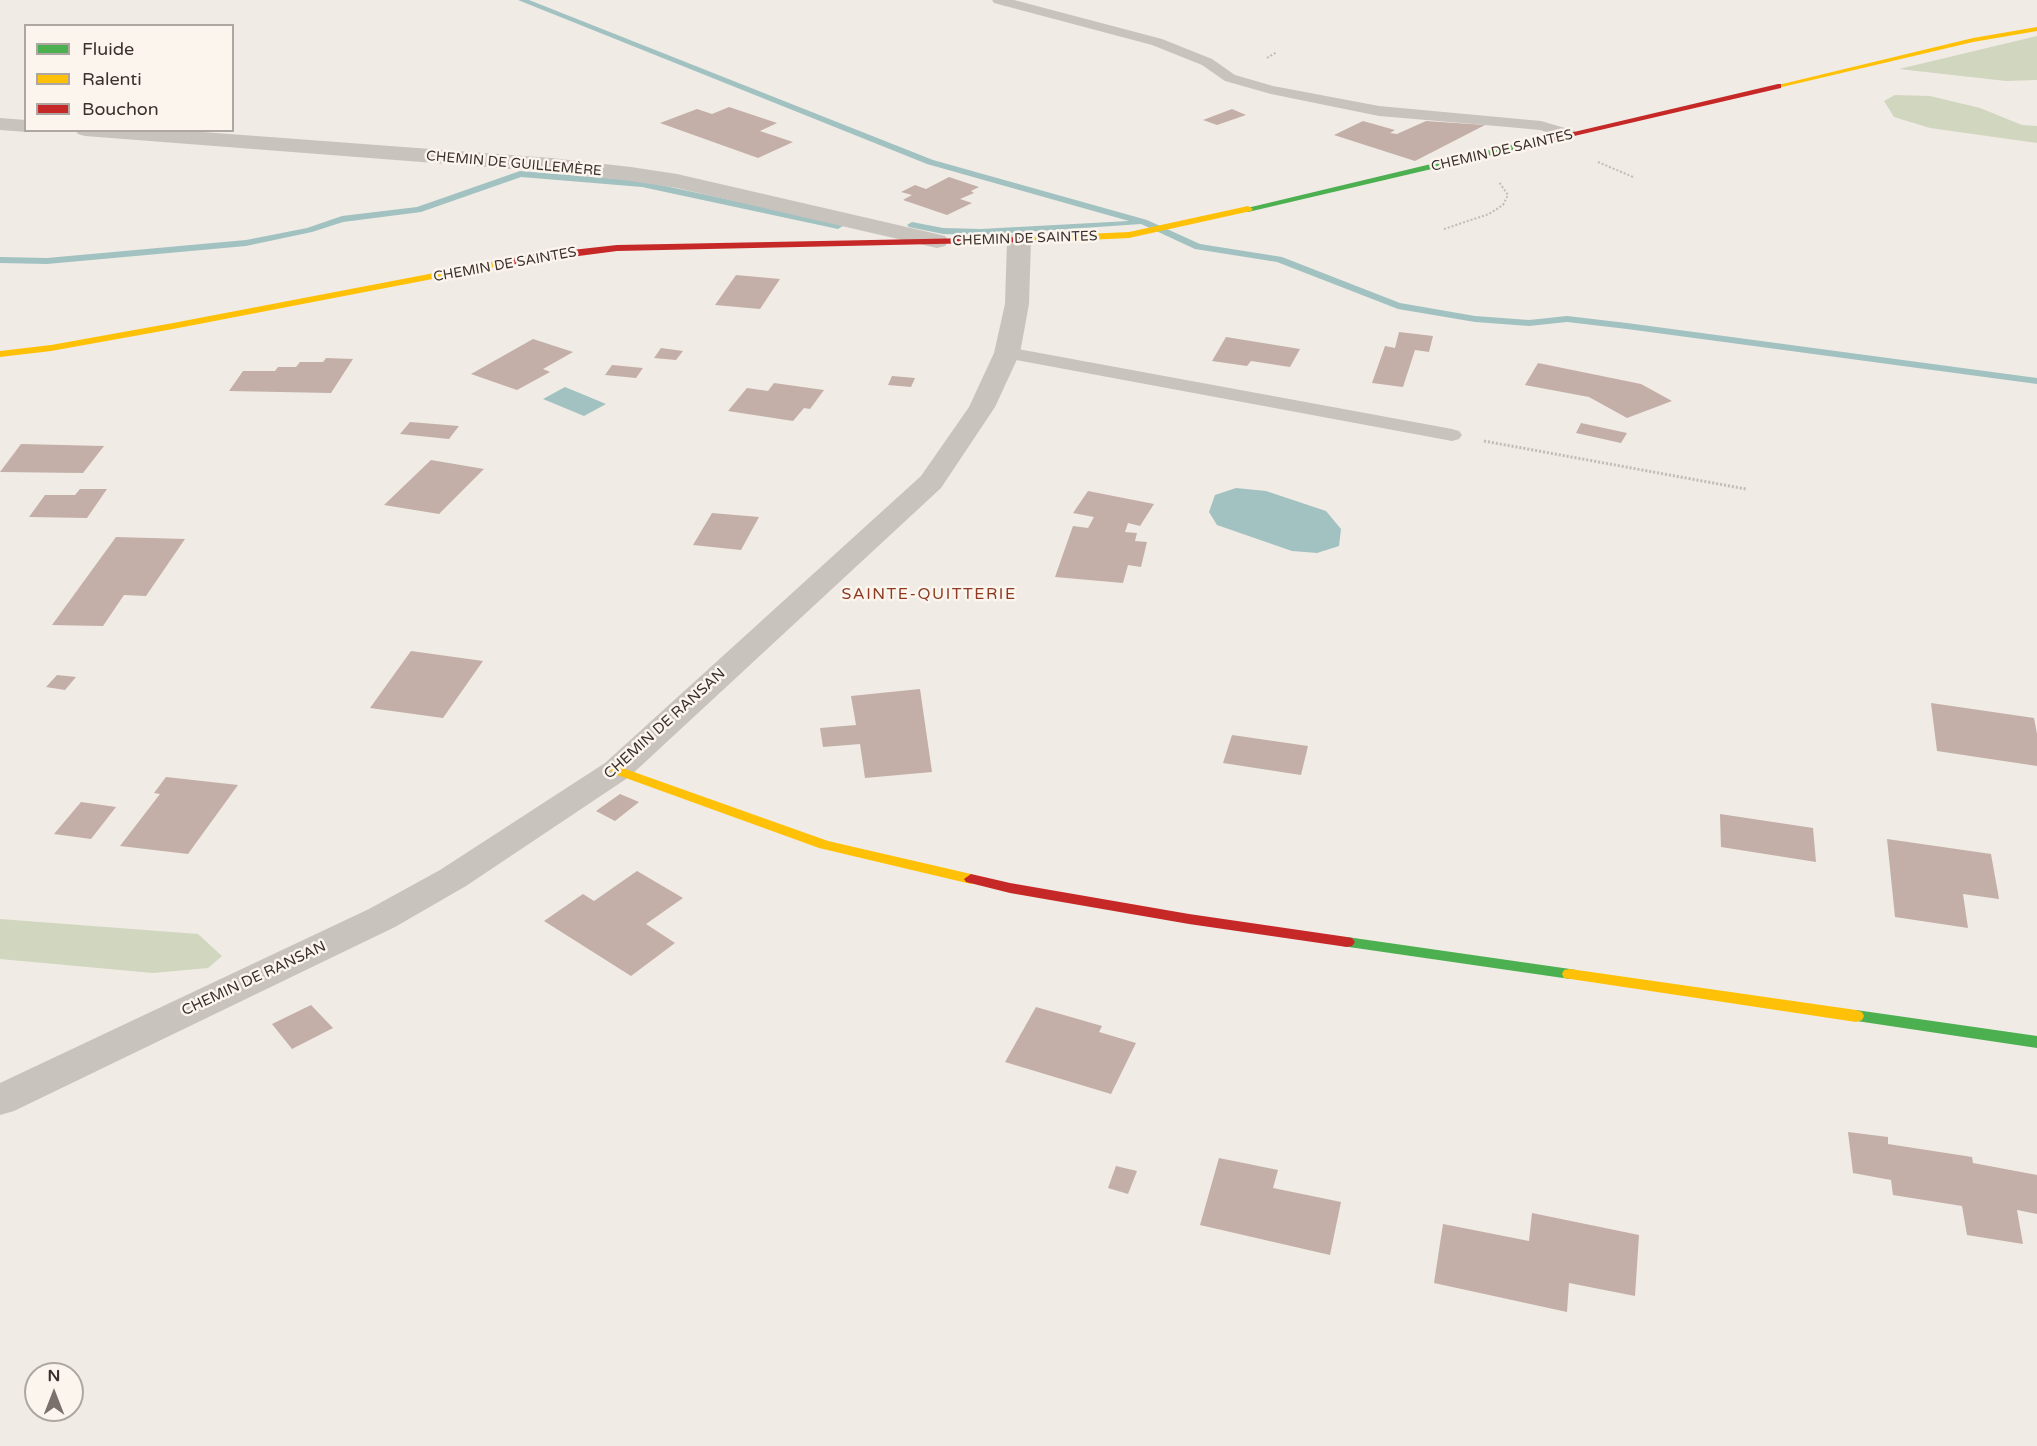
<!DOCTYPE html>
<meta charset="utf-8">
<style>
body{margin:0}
#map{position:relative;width:2037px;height:1446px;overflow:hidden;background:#f0ebe5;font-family:"Varela Round",sans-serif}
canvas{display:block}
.legend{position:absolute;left:24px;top:24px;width:210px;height:108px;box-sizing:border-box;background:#fbf5ee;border:2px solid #aea6a0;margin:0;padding:8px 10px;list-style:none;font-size:18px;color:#3b302b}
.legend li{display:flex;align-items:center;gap:12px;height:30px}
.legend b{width:30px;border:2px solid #aea6a0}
.north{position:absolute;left:24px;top:1362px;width:60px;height:60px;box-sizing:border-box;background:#fbf5ee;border:2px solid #aea6a0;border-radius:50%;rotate:0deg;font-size:16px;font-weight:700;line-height:24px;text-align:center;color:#3b302b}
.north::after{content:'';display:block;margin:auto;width:21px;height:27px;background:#7a716c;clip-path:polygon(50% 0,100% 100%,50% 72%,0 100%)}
</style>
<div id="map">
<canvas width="2037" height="1446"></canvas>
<ul class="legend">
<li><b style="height:8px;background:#4caf50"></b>Fluide</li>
<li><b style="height:8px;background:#ffc107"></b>Ralenti</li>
<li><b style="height:8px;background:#c62828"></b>Bouchon</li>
</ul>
<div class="north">N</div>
</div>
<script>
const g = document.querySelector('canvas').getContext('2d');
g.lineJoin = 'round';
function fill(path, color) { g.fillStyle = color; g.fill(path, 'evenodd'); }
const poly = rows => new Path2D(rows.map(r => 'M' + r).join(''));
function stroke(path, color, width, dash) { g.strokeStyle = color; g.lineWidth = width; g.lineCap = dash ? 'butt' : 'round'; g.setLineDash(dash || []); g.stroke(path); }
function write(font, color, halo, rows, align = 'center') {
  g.font = font + ' "Varela Round",sans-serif'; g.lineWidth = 5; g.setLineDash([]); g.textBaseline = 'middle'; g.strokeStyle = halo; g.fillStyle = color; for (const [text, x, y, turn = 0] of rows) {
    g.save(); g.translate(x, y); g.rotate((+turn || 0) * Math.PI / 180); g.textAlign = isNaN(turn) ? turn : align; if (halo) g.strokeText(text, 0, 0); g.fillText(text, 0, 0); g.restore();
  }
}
fill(poly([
 [2037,36,2037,80,2006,81,1899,69],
 [1895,95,1930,96,1980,108,2022,125,2037,126,2037,143,1930,128,1894,117,1884,101],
 [0,919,198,934,222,956,208,968,153,973,0,959]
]), '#d1d6bf');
fill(poly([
 [565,387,606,404,584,416,543,399],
 [1236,488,1266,491,1326,511,1341,529,1339,546,1317,553,1292,551,1217,525,1209,512,1215,495]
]), '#a1c2c1');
fill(poly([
 [518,0,529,0,933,160,1147,220,1200,244,1282,257,1400,303,1475,316,1529,320,1567,316,1627,323,2037,378,2037,384,1627,329,1567,322,1529,326,1475,322,1398,309,1277,262,1195,249,1141,224,981,235,943,234,909,227,907,225,912,222,943,228,981,229,1129,221,927,164,518,0],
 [520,171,642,181,838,223,843,226,838,229,642,187,521,177,421,212,343,222,312,232,246,246,47,264,0,263,0,257,47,258,246,240,307,228,342,216,417,207,520,171]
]), '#a1c2c1');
fill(poly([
 [729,107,777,123,760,131,793,142,758,158,660,123,697,109,712,114],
 [1232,109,1246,115,1217,125,1203,120],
 [1363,121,1395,130,1390,133,1397,134,1426,121,1485,125,1415,161,1334,135],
 [949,177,979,187,971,191,974,193,960,199,972,203,947,215,903,200,912,195,901,192,915,185,926,189],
 [736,275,780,279,760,309,715,305],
 [1399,332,1433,336,1429,352,1415,350,1403,387,1372,383,1385,346,1395,348],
 [1226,337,1300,349,1290,367,1251,361,1247,366,1212,361],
 [533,339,573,352,543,369,550,372,517,390,471,374],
 [661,348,683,351,676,360,654,358],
 [326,358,353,359,331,393,229,391,243,371,275,371,278,367,296,367,300,362,323,362],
 [1538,363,1641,384,1672,401,1627,418,1589,397,1525,385],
 [612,365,643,368,636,378,605,375],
 [892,376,915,378,911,387,888,385],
 [774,383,824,390,810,409,804,408,793,421,728,411,747,388,768,391],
 [410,422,459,426,449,439,400,434],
 [1581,423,1627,433,1621,443,1576,433],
 [21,444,104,446,83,473,0,472],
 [431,460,484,469,439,514,384,505],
 [80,489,107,489,87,518,29,517,45,495,75,495],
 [1088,491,1154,504,1140,526,1128,523,1125,532,1137,533,1135,541,1147,542,1141,567,1128,565,1123,583,1055,577,1073,526,1088,528,1094,517,1073,513],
 [712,513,759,517,741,550,693,545],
 [116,537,185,539,146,596,124,595,103,626,52,625],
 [411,651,483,661,443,718,370,708],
 [57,675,76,677,65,690,46,687],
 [920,689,932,772,865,778,860,744,823,747,820,728,856,725,851,696],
 [1931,703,2034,718,2037,734,2037,766,1937,751],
 [1232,735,1308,746,1301,775,1223,763],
 [166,777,238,785,188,854,120,846,160,794,154,793],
 [620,794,639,802,615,821,596,811],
 [81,802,116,807,91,839,54,834],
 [1720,814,1813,828,1816,862,1721,847],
 [1887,839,1991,854,1999,899,1963,894,1968,928,1895,917],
 [637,871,683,898,646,924,675,943,631,976,544,921,583,894,594,901],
 [311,1005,333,1028,292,1049,272,1024],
 [1036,1007,1102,1026,1099,1032,1136,1043,1111,1094,1005,1062],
 [1848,1132,1888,1137,1888,1144,1972,1157,1973,1163,2037,1175,2037,1214,2017,1210,2023,1244,1967,1235,1962,1206,1893,1195,1891,1180,1853,1173],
 [1219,1158,1278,1170,1273,1188,1341,1202,1330,1255,1200,1225],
 [1116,1166,1137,1171,1128,1194,1108,1188],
 [1532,1213,1639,1235,1635,1296,1569,1283,1567,1312,1434,1283,1443,1224,1529,1241]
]), '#c3afa7');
stroke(poly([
 [1267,58,1277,52],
 [1598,162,1633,177],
 [1444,229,1489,214,1503,205,1508,195,1499,182]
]), '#c2bbb6', 2, [2, 2]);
stroke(poly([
 [1484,441,1746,489]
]), '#c2bbb6', 3, [2, 2]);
fill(poly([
 [992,0,1014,0,1162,39,1212,59,1235,75,1273,86,1379,106,1541,121,1575,131,1578,134,1570,139,1540,130,1508,127,1379,116,1271,94,1225,81,1202,65,1152,45,994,3,992,0],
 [1007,347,1452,429,1459,431,1462,435,1459,439,1452,441,1000,357,998,353,1000,349,1007,347]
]), '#c9c3be');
fill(poly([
 [0,118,26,120,26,130,33,130,26,132,0,130,0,118],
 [75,130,176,130,551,158,631,167,677,174,937,234,945,236,949,241,945,246,937,248,677,188,631,181,551,172,85,136,78,134,75,130],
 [1019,233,1027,235,1031,240,1029,304,1020,353,995,407,941,488,629,777,466,886,395,927,14,1111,0,1115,0,1083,369,909,440,870,605,763,921,476,969,407,994,353,1005,304,1007,240,1011,235,1019,233]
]), '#c9c3be');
fill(poly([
 [1544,137,1548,140,1547,142,1248,212,1243,209,1544,137],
 [1347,937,1570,969,1576,970,1578,974,1576,978,1570,979,1342,946,1339,942,1342,938,1347,937],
 [1856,1010,2037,1036,2037,1048,1850,1020,1848,1016,1850,1012,1856,1010]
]), '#4caf50');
fill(poly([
 [2037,27,2037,31,1973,42,1778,88,1774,86,1973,38,2037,27],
 [1248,206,1253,209,1251,211,1129,238,1024,243,1019,240,1024,237,1129,232,1248,206],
 [502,260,505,261,505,265,173,329,51,351,0,357,0,351,51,345,173,323,502,260],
 [617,766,828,841,971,874,978,879,971,884,819,848,612,773,610,770,617,766],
 [1570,969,1856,1010,1862,1012,1864,1016,1862,1020,1856,1022,1564,978,1562,974,1564,970,1570,969]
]), '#ffc107');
fill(poly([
 [1778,84,1781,84,1781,88,1544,143,1540,140,1778,84],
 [1024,237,1027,238,1027,242,617,251,502,266,497,263,502,260,536,254,617,245,1024,237],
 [971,874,1010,883,1189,914,1347,937,1352,938,1355,942,1352,946,1347,947,1189,924,1010,893,966,882,964,879,971,874]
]), '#c62828');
write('14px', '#3b302b', '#fbf5ee', [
 ["CHEMIN DE SAINTES",1502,151,-13],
 ["CHEMIN DE GUILLEMÈRE",514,164,5],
 ["CHEMIN DE SAINTES",1025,239,-2],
 ["CHEMIN DE SAINTES",505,265,-10]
]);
write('15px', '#3b302b', '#fbf5ee', [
 ["CHEMIN DE RANSAN",665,724,-42],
 ["CHEMIN DE RANSAN",254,979,-25]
]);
g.letterSpacing = '1.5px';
write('16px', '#8c3b22', '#fbf5ee', [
 ["SAINTE-QUITTERIE",929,595]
]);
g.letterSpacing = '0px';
</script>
